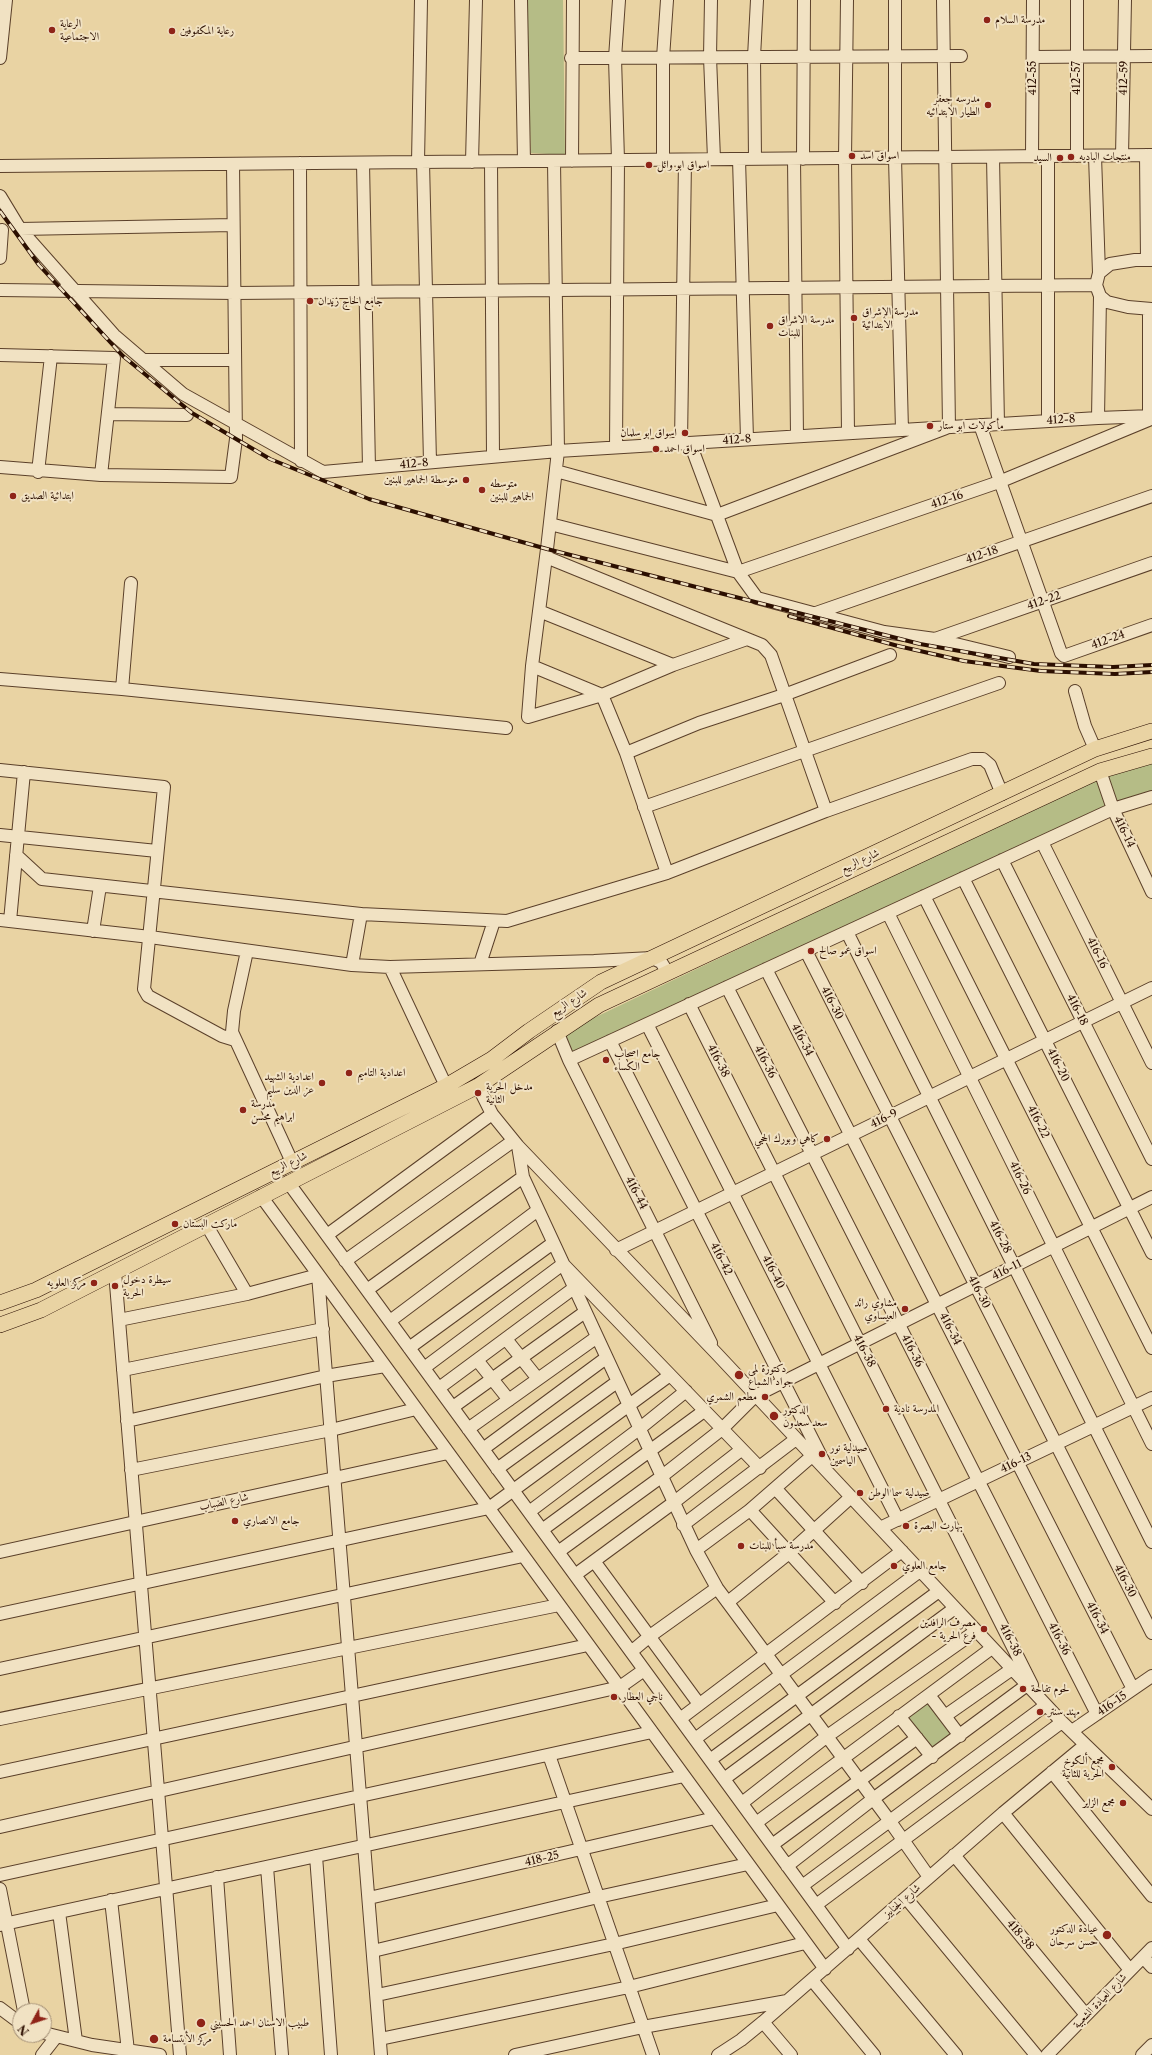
<!DOCTYPE html>
<meta charset="utf-8">
<style>
body{margin:0}
#map{position:relative;width:1152px;height:2055px;overflow:hidden;background:#e9d3a3;font-family:"Libre Caslon Text",serif}
canvas{display:block}
.north{position:absolute;left:12px;top:2003px;width:40px;height:40px;box-sizing:border-box;background:#f1e2c3;border:1px solid #a28e75;border-radius:50%;rotate:230deg;font-size:11px;font-weight:700;line-height:16px;text-align:center;color:#2c0f01}
.north::after{content:'';display:block;margin:auto;width:14px;height:18px;background:#8f2418;clip-path:polygon(50% 0,100% 100%,50% 72%,0 100%)}
</style>
<div id="map">
<canvas width="1152" height="2055"></canvas>
<div class="north">N</div>
</div>
<script>
const g = document.querySelector('canvas').getContext('2d');
g.lineJoin = 'round';
function fill(path, color) { g.fillStyle = color; g.fill(path, 'evenodd'); }
const poly = rows => new Path2D(rows.map(r => 'M' + r).join(''));
function stroke(path, color, width, dash) { g.strokeStyle = color; g.lineWidth = width; g.lineCap = dash ? 'butt' : 'round'; g.setLineDash(dash || []); g.stroke(path); }
function write(font, color, halo, rows, align = 'center') {
  g.font = font + ' "Libre Caslon Text",Amiri,serif'; g.lineWidth = 4; g.setLineDash([]); g.textBaseline = 'middle'; g.strokeStyle = halo; g.fillStyle = color; for (const [text, x, y, turn = 0] of rows) {
    g.save(); g.translate(x, y); g.rotate((+turn || 0) * Math.PI / 180); g.textAlign = isNaN(turn) ? turn : align; if (halo) g.strokeText(text, 0, 0); g.fillText(text, 0, 0); g.restore();
  }
}
fill(poly([
 [525,0,563,0,565,155,531,153],
 [1152,760,1152,794,570,1057,560,1034,1104,775],
 [928,1698,957,1736,932,1754,902,1717]
]), '#b5bc86');
const minor = poly([
 [521,0,524,161],
 [711,0,710,57,714,159],
 [847,0,845,158,848,433],
 [895,0,895,158,902,430],
 [1077,0,1077,156],
 [1033,57,1152,56],
 [0,58,6,0],
 [571,58,961,56],
 [1146,155,1147,260],
 [1032,156,1033,0],
 [1095,156,1099,273],
 [1122,156,1125,0],
 [993,157,998,424],
 [739,159,747,439],
 [755,159,754,57,757,0],
 [794,159,797,436],
 [803,159,804,0],
 [663,160,663,58,667,0],
 [554,161,558,451,547,549,532,666,528,717,602,695,673,665,747,639],
 [572,161,573,0],
 [418,162,421,0],
 [423,162,430,462],
 [472,162,476,0],
 [491,162,493,456],
 [300,163,301,461],
 [363,163,369,468],
 [0,166,1152,155],
 [0,196,20,229,114,335,183,394,323,472,558,451,1098,418,1152,416],
 [20,229,233,225],
 [0,258,2,230],
 [1152,260,1135,260,1110,264,1099,273,1096,285,1100,296,1107,302,1128,307,1152,309],
 [0,290,235,293,1096,285],
 [0,355,114,358,101,475],
 [143,360,235,360],
 [108,414,187,415],
 [1149,417,1149,309],
 [1098,418,1100,296],
 [1048,421,1048,156],
 [980,425,1061,653,1064,656,1152,625],
 [681,443,685,160],
 [690,443,738,572,757,598,884,632,935,639,1009,657],
 [616,447,618,160,615,58,619,0],
 [0,467,101,475,231,477,236,439,233,164],
 [556,471,717,515,949,427,943,0],
 [38,472,51,356],
 [550,524,738,572,999,482,1151,419],
 [546,557,762,645,771,655,826,811],
 [539,611,673,665],
 [813,614,1152,496],
 [935,639,1152,563],
 [532,666,602,695,626,753,667,873],
 [0,679,122,689,506,728],
 [122,689,131,583],
 [1075,691,1085,726,1095,749],
 [626,753,699,723,784,695,890,655],
 [0,770,164,787,144,989,148,996,222,1036,235,1040],
 [1100,771,1113,809,1152,892],
 [644,807,999,683],
 [0,835,157,851],
 [1042,842,1152,1063],
 [16,855,42,879,361,914,507,921,667,873,826,811,972,759,983,759,990,765,1002,794],
 [1002,860,1152,1159],
 [963,878,1152,1253],
 [924,896,1152,1348],
 [888,913,1152,1444],
 [0,920,150,937,352,965,390,967,594,961,652,958,661,962,668,973],
 [10,921,24,772],
 [93,931,100,886],
 [847,932,1152,1542],
 [247,951,234,1011,232,1032,292,1162],
 [806,951,1152,1633],
 [480,964,494,921],
 [352,965,361,914],
 [390,967,446,1086],
 [766,969,1133,1689],
 [727,987,1097,1714],
 [689,1004,1032,1685],
 [647,1024,898,1520],
 [557,1031,569,1060,711,1343],
 [610,1041,825,1464],
 [569,1060,1113,809,1152,797],
 [478,1086,492,1114,518,1146,717,1354,1062,1722,1152,1809],
 [518,1146,523,1177,696,1550,717,1588,889,1820,929,1877],
 [288,1182,848,1949],
 [261,1196,825,1969],
 [206,1224,247,1294],
 [327,1235,492,1114],
 [616,1250,1152,988],
 [345,1261,513,1141],
 [115,1272,180,2055],
 [367,1290,523,1177],
 [119,1320,247,1294,318,1275,381,2055],
 [390,1321,538,1210],
 [506,1339,538,1379],
 [409,1348,553,1243],
 [477,1360,509,1400],
 [424,1368,563,1264,760,1468],
 [123,1370,323,1329],
 [439,1388,574,1288],
 [453,1407,585,1312],
 [127,1421,326,1376,385,1366],
 [468,1429,597,1337],
 [483,1449,606,1358],
 [497,1469,617,1382],
 [131,1470,331,1430,416,1409],
 [776,1489,862,1583],
 [750,1510,835,1603],
 [529,1512,639,1429,686,1391],
 [683,1525,796,1439],
 [880,1528,1152,1398],
 [542,1530,704,1411],
 [696,1550,750,1510,812,1456],
 [0,1552,448,1453],
 [558,1552,661,1477,722,1429,755,1396,1152,1197],
 [594,1561,699,1704],
 [575,1575,673,1503,741,1450],
 [728,1602,789,1553,851,1497],
 [0,1614,489,1508,670,1375],
 [631,1652,650,1636,717,1588],
 [0,1669,523,1556],
 [929,1695,960,1736],
 [899,1716,932,1757],
 [945,1716,1012,1669],
 [0,1719,559,1605],
 [680,1719,902,1551],
 [1072,1731,1152,1676],
 [695,1739,920,1571],
 [549,1755,653,2055],
 [710,1760,939,1591],
 [0,1772,588,1645],
 [1052,1772,1152,1896],
 [724,1779,955,1608],
 [742,1803,826,1737,976,1631],
 [1003,1813,1130,1970],
 [756,1823,992,1648],
 [0,1827,620,1687,644,1670],
 [772,1845,917,1738],
 [954,1855,1086,2015],
 [316,1856,331,2055],
 [787,1866,873,1799,1027,1685],
 [267,1867,282,2055],
 [0,1875,652,1732],
 [217,1877,230,2055],
 [802,1886,1046,1705],
 [0,1889,24,2011],
 [369,1898,715,1818],
 [906,1898,1036,2055],
 [111,1900,128,2051],
 [816,1905,1062,1722],
 [59,1912,76,2041],
 [0,1925,684,1776],
 [859,1939,956,2055],
 [373,1951,598,1897,748,1864],
 [1143,1957,1152,1967],
 [812,1980,874,2055],
 [377,1995,614,1944,778,1905],
 [0,2008,20,2023],
 [763,2022,791,2055],
 [44,2033,92,2045,160,2055],
 [380,2039,629,1987,805,1943],
 [42,2055,56,2037],
 [515,2055,643,2027,787,2001],
 [718,2055,741,2040,763,2022,1003,1813,1085,1745],
 [1047,2055,1152,1948],
 [1142,2055,1152,2045]
]);
const major = poly([
 [0,1303,36,1290,446,1086,492,1059,529,1031,601,982,1095,749,1152,731],
 [0,1325,41,1310,478,1086,599,1005,1100,771,1152,756]
]);
stroke(minor, '#5b402a', 14);
stroke(major, '#2c0f01', 16);
stroke(minor, '#f1e2c3', 12);
stroke(major, '#e9d3a3', 15);
const rail = poly([
 [0,211,39,265,123,356,192,413,270,459,369,499,547,549,920,644,1034,664,1113,667,1152,665],
 [789,616,898,646,964,661,1041,671,1115,674,1152,672]
]);
stroke(rail, '#2c0f01', 4);
stroke(rail, '#f1e2c3', 2.5, [8]);
for (const [x, y, r, color] of [
 [987,20,4,"#8f2418"],
 [52,30,4,"#8f2418"],
 [172,31,4,"#8f2418"],
 [988,105,4,"#8f2418"],
 [852,156,4,"#8f2418"],
 [1071,157,4,"#8f2418"],
 [1060,158,4,"#8f2418"],
 [649,165,4,"#8f2418"],
 [310,301,4,"#8f2418"],
 [854,318,4,"#8f2418"],
 [770,326,4,"#8f2418"],
 [930,426,4,"#8f2418"],
 [685,433,4,"#8f2418"],
 [656,449,4,"#8f2418"],
 [466,480,4,"#8f2418"],
 [482,490,4,"#8f2418"],
 [13,496,4,"#8f2418"],
 [811,951,4,"#8f2418"],
 [606,1060,4,"#8f2418"],
 [349,1073,4,"#8f2418"],
 [322,1083,4,"#8f2418"],
 [478,1093,4,"#8f2418"],
 [243,1110,4,"#8f2418"],
 [827,1139,4,"#8f2418"],
 [175,1224,4,"#8f2418"],
 [94,1283,4,"#8f2418"],
 [115,1286,4,"#8f2418"],
 [905,1309,4,"#8f2418"],
 [739,1375,5,"#8f2418"],
 [765,1397,4,"#8f2418"],
 [886,1409,4,"#8f2418"],
 [774,1416,5,"#8f2418"],
 [822,1454,4,"#8f2418"],
 [860,1493,4,"#8f2418"],
 [235,1521,4,"#8f2418"],
 [906,1526,4,"#8f2418"],
 [741,1546,4,"#8f2418"],
 [894,1566,4,"#8f2418"],
 [984,1629,4,"#8f2418"],
 [1023,1689,4,"#8f2418"],
 [614,1697,4,"#8f2418"],
 [1040,1712,4,"#8f2418"],
 [1112,1767,4,"#8f2418"],
 [1123,1803,4,"#8f2418"],
 [1107,1935,5,"#8f2418"],
 [201,2023,5,"#8f2418"],
 [154,2039,5,"#8f2418"]
]) { const dot = new Path2D(); dot.arc(x, y, r, 0, 2 * Math.PI); g.fillStyle = color; g.fill(dot); stroke(dot, '#f1e2c3', 1.5); }
write('11px', '#2c0f01', '#f1e2c3', [
 ["مدرسة السلام",995,20],
 ["الرعاية",60,24],
 ["الاجتماعية",60,37],
 ["رعاية المكفوفين",180,31],
 ["مدرسه جعفر",980,99,"right"],
 ["الطيار الابتدائيه",980,112,"right"],
 ["اسواق اسد",860,156],
 ["منتجات الباديه",1079,157],
 ["السيد",1052,158,"right"],
 ["اسواق ابو وائل",657,165],
 ["جامع الحاج زيدان",318,301],
 ["مدرسة الإشراق",862,312],
 ["الابتدائية",862,325],
 ["مدرسة الاشراق",778,320],
 ["للبنات",778,333],
 ["مأكولات ابو ستار",938,426],
 ["اسواق ابو سلمان",677,433,"right"],
 ["اسواق احمد",664,449],
 ["متوسطة الجماهير للبنين",458,480,"right"],
 ["متوسطه",490,484],
 ["الجماهير للبنين",490,497],
 ["ابتدائية الصديق",21,496],
 ["اسواق عمو صالح",819,951],
 ["جامع اصحاب",614,1054],
 ["الکساء",614,1067],
 ["اعدادية التاميم",357,1073],
 ["اعدادية الشهيد",314,1077,"right"],
 ["عز الدين سليم",314,1090,"right"],
 ["مدخل الحرية",486,1087],
 ["الثانية",486,1100],
 ["مدرسة",251,1104],
 ["ابراهيم محسن",251,1117],
 ["كاهي وبورك الحجي",819,1139,"right"],
 ["ماركت البستان",183,1224],
 ["سيطرة دخول",123,1280],
 ["الحرية",123,1293],
 ["مركز العلويه",86,1283,"right"],
 ["مشاوي رائد",897,1303,"right"],
 ["العيساوي",897,1316,"right"],
 ["دكتورة لمى",748,1369],
 ["جواد الشماع",748,1382],
 ["مطعم الشمري",757,1397,"right"],
 ["المدرسة نادية",894,1409],
 ["الدكتور",783,1410],
 ["سعد سعدون",783,1423],
 ["صيدلية نور",830,1448],
 ["الياسمين",830,1461],
 ["صيدلية سما الوطن",868,1493],
 ["جامع الانصاري",243,1521],
 ["بهارت البصرة",914,1526],
 ["مدرسة سبأ للبنات",749,1546],
 ["جامع العلوي",902,1566],
 ["مصرف الرافدين",976,1623,"right"],
 ["- فرع الحرية",976,1636,"right"],
 ["لحوم تفاحة",1031,1689],
 ["ناجي العطار",622,1697],
 ["مهند سنتر",1048,1712],
 ["مجمع ألكوخ",1104,1761,"right"],
 ["الحرية للثانية",1104,1774,"right"],
 ["مجمع الزاير",1115,1803,"right"],
 ["عيادة الدكتور",1098,1929,"right"],
 ["حسن سرحان",1098,1942,"right"],
 ["طبيب الاسنان احمد الحسيني",210,2023],
 ["مركز الأبتسامة",163,2039]
], 'left');
write('11px', '#2c0f01', '#f1e2c3', [
 ["412-55",1033,78,-90],
 ["412-57",1077,78,-90],
 ["412-59",1124,78,-89],
 ["412-8",1061,420,-3],
 ["412-8",737,440,-4],
 ["412-8",414,464,-5],
 ["412-16",947,500,-19],
 ["412-18",982,555,-19],
 ["412-22",1044,601,-19],
 ["412-24",1108,640,-20],
 ["416-14",1124,832,64],
 ["شارع الربيع",860,861,-25],
 ["416-16",1097,953,64],
 ["شارع الربيع",569,1003,-34],
 ["416-30",832,1003,63],
 ["416-18",1077,1010,63],
 ["416-34",802,1040,63],
 ["416-38",718,1061,63],
 ["416-36",765,1062,63],
 ["416-20",1058,1065,63],
 ["416-9",884,1119,-26],
 ["416-22",1038,1122,63],
 ["شارع الربيع",288,1164,-26],
 ["416-26",1020,1178,64],
 ["416-44",636,1193,63],
 ["416-28",1000,1237,63],
 ["416-42",721,1259,63],
 ["416-11",1007,1270,-27],
 ["416-40",773,1272,63],
 ["416-30",979,1292,63],
 ["416-34",950,1329,63],
 ["416-38",864,1351,63],
 ["416-36",912,1351,63],
 ["416-13",1016,1463,-26],
 ["شارع الضباب",224,1502,-12],
 ["416-30",1125,1581,63],
 ["416-34",1097,1618,63],
 ["416-36",1059,1639,63],
 ["416-38",1010,1640,63],
 ["416-15",1112,1704,-35],
 ["418-25",542,1859,-13],
 ["شارع الجنابيز",902,1901,-41],
 ["418-38",1020,1935,50],
 ["شارع العيادة الشعبية",1100,2001,-46]
]);
</script>
